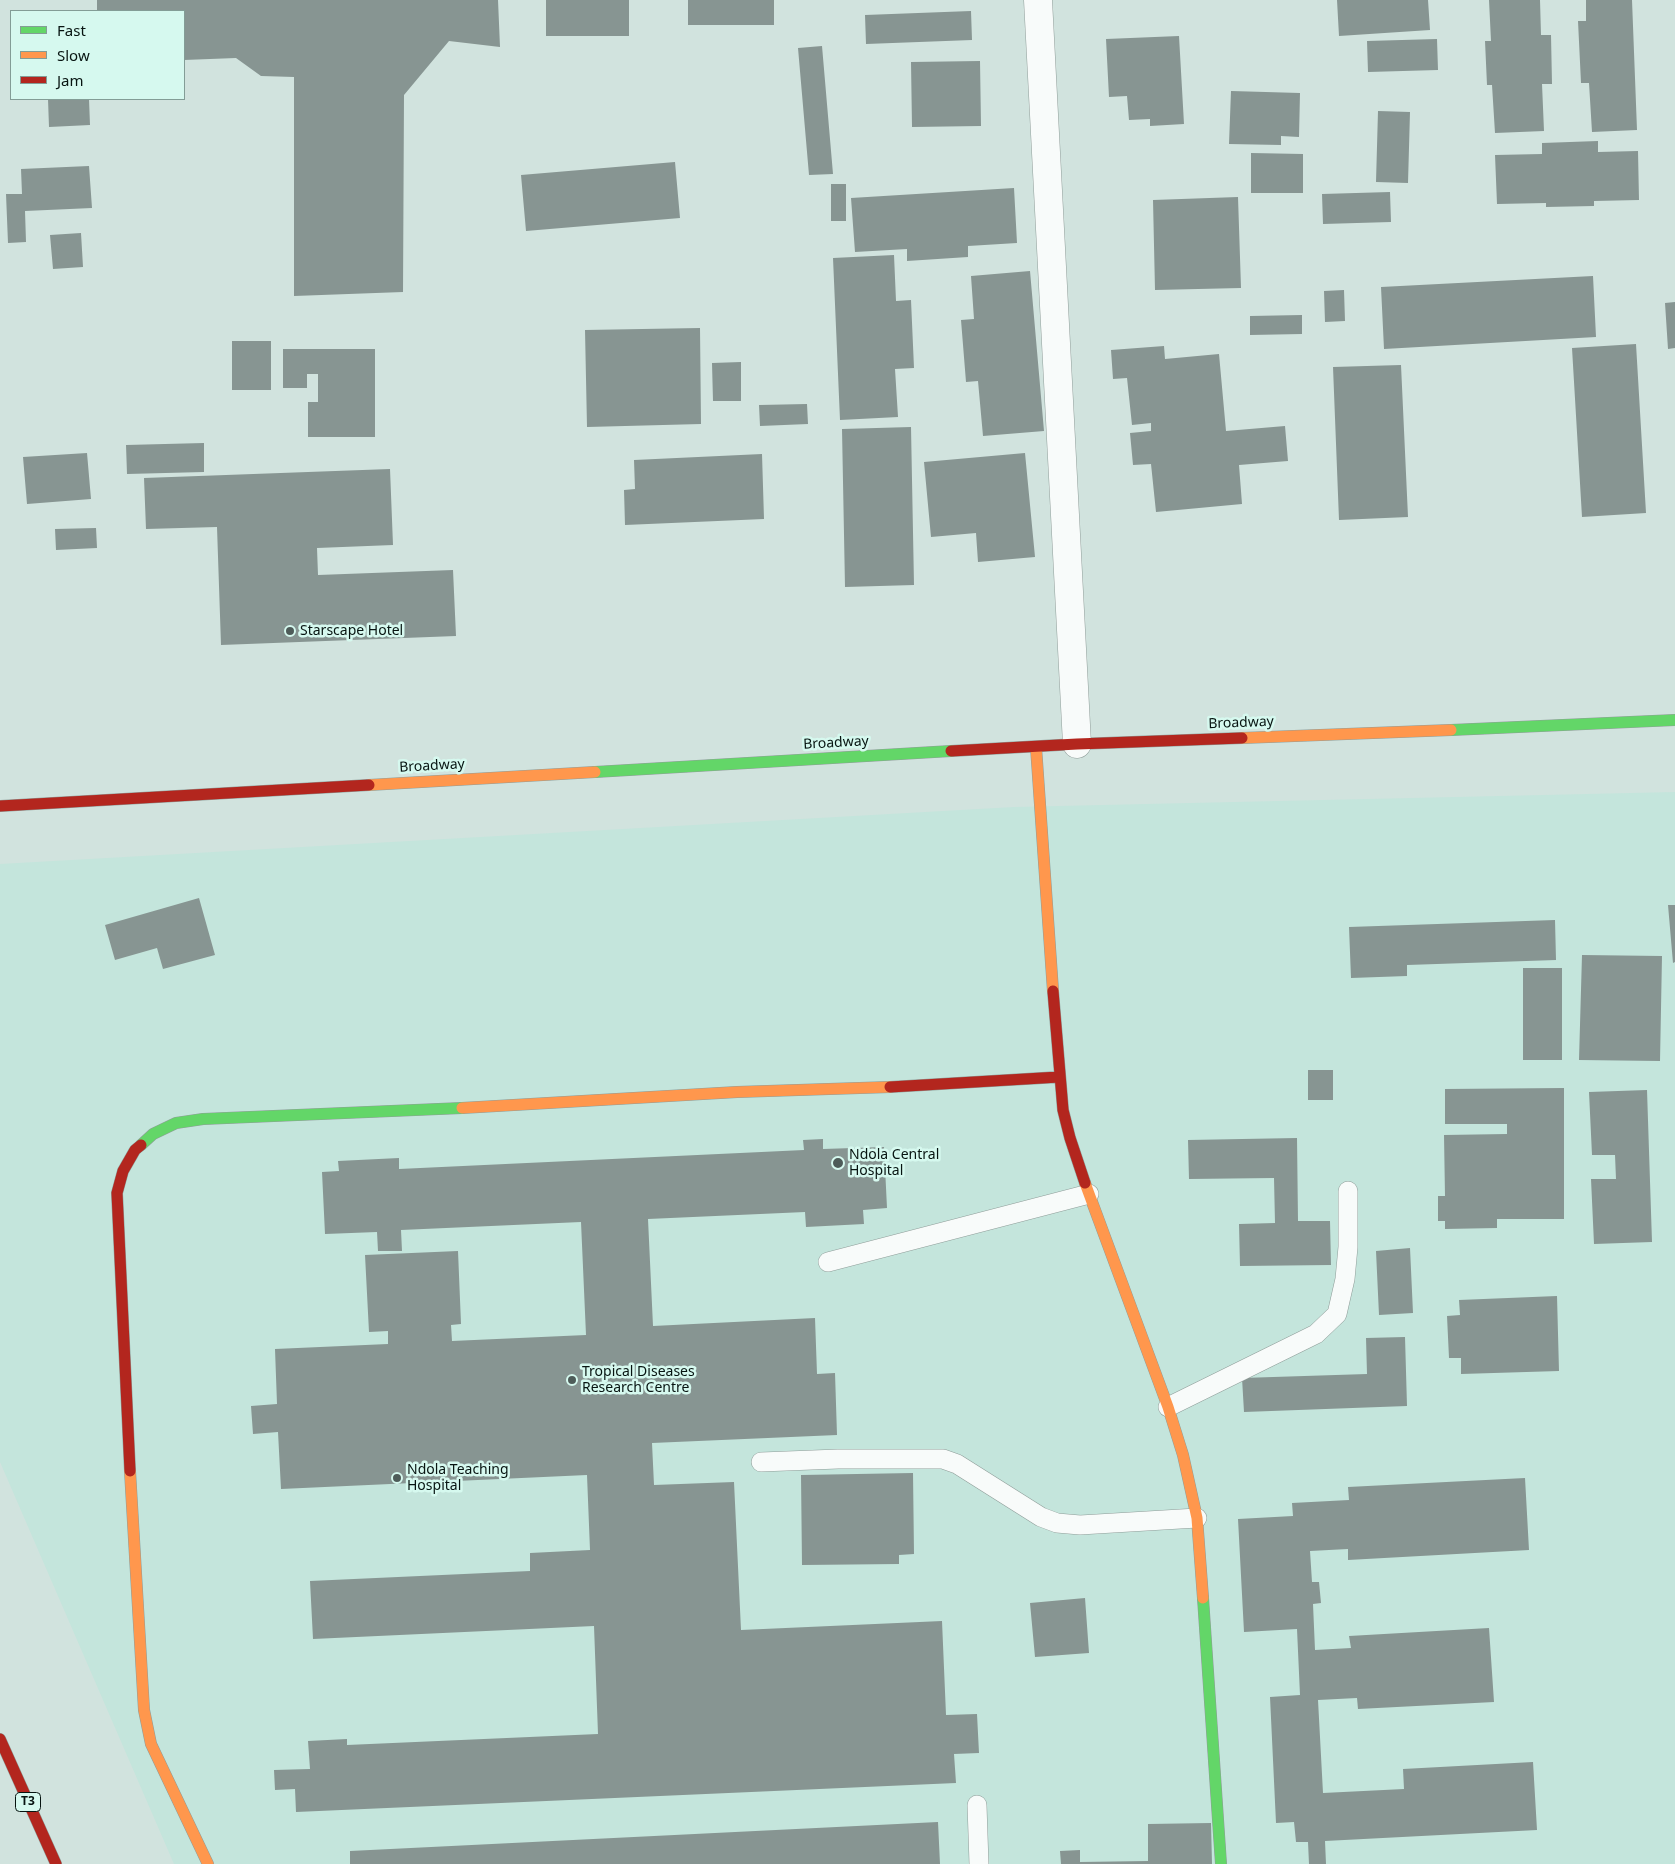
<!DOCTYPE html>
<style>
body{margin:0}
#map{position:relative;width:1675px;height:1864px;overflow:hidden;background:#d1e3de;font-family:"Noto Sans",sans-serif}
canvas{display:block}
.legend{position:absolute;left:10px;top:10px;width:175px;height:90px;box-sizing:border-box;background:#d6f9ef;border:1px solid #839d96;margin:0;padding:6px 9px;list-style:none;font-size:15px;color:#071411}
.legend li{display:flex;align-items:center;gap:10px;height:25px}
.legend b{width:25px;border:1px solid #839d96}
</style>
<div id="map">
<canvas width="1675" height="1864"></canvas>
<ul class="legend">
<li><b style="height:6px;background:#63d668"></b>Fast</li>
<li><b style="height:6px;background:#ff974d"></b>Slow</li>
<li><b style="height:6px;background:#b3261e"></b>Jam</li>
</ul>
</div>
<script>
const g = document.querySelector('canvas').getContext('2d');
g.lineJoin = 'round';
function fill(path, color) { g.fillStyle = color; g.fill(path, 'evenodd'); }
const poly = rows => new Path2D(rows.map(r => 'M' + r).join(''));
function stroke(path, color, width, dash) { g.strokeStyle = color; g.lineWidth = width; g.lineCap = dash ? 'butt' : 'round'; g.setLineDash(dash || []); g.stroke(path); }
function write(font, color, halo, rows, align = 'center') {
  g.font = font + ' "Noto Sans",sans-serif'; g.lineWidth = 5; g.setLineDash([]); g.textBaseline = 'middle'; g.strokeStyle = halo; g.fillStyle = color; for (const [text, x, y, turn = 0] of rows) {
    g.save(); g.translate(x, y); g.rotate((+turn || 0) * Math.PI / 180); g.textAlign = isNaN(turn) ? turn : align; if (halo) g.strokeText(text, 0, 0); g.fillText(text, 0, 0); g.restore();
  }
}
fill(poly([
 [1675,792,1675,1864,174,1864,0,1462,0,864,1014,807]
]), '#c4e5dc');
fill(poly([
 [97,0,498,0,500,47,449,41,404,95,403,292,294,296,294,77,261,76,236,58,184,60,184,11,97,11],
 [546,0,629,0,629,36,546,36],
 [688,0,774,0,774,25,688,25],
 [1337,0,1428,0,1430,30,1339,36],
 [1489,0,1540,0,1541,35,1551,35,1552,84,1542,84,1544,131,1495,133,1492,85,1487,85,1485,41,1491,41],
 [1586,0,1632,0,1637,130,1592,132,1589,83,1581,83,1578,21,1586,21],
 [971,11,972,40,866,44,865,15],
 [1179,36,1184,124,1150,126,1150,119,1129,120,1127,96,1109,97,1106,39],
 [1437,39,1438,70,1368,72,1367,41],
 [822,46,833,174,809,175,798,48],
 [980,61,981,126,912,127,911,62],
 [1231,91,1300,93,1299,137,1281,136,1281,145,1229,144],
 [48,99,89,99,90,125,49,127],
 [1378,111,1410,112,1408,183,1376,182],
 [1598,141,1598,152,1638,151,1639,200,1594,201,1594,206,1546,207,1546,203,1497,204,1495,155,1542,154,1542,143],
 [1251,153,1303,154,1303,193,1251,193],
 [675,162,680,218,526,231,521,175],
 [89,166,92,208,25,211,26,242,8,243,6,194,22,194,21,169],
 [831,184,846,184,846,221,831,221],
 [1014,188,1017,243,968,246,968,257,907,261,907,249,855,252,851,198],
 [1390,192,1391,222,1323,224,1322,194],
 [1238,197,1241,288,1155,290,1153,200],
 [81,233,83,267,53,269,50,235],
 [894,255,896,301,911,300,914,368,895,369,898,417,840,420,833,258],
 [1030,271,1044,431,983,436,978,381,966,382,961,320,974,319,971,276],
 [1593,276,1596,337,1384,349,1381,287],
 [1344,290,1345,321,1325,322,1324,291],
 [1675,302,1675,348,1668,349,1665,303],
 [1302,315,1302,334,1250,335,1250,316],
 [700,328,701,424,587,427,585,330],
 [232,341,271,341,271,390,232,390],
 [1636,344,1646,513,1582,517,1572,348],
 [1164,346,1165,359,1219,354,1226,431,1285,426,1288,461,1239,465,1242,504,1156,512,1151,464,1133,465,1130,433,1151,431,1151,423,1132,425,1127,378,1113,379,1111,350],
 [283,349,375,349,375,437,308,437,308,402,318,402,318,374,307,374,307,388,283,388],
 [741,362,741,401,713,401,712,363],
 [1401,365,1408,517,1339,520,1333,367],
 [807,404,808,424,760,426,759,405],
 [911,427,914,585,845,587,842,429],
 [204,443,204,472,127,474,126,445],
 [87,453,91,499,27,504,23,457],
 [1025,453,1035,557,978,562,976,533,931,537,924,462],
 [762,454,764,519,625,525,624,490,635,489,634,460],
 [390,469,393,545,317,548,318,575,453,570,456,636,221,645,217,527,146,529,144,478],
 [96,528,97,548,56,550,55,529],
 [199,898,215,955,163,969,157,948,115,960,105,925],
 [1668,905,1675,905,1675,962,1673,963],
 [1555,920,1556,960,1407,965,1407,976,1351,978,1349,927],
 [1582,955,1662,956,1660,1061,1579,1060],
 [1523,968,1562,968,1562,1060,1523,1060],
 [1308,1070,1333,1070,1333,1100,1308,1100],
 [1564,1088,1564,1219,1497,1219,1497,1228,1445,1229,1445,1221,1438,1221,1438,1196,1445,1196,1444,1135,1507,1134,1507,1124,1445,1124,1445,1089],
 [1647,1090,1652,1242,1594,1244,1591,1179,1616,1179,1615,1155,1592,1155,1589,1092],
 [1297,1138,1298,1221,1330,1221,1331,1265,1240,1266,1239,1224,1275,1223,1274,1178,1189,1179,1188,1140],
 [823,1139,823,1149,884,1147,887,1208,863,1210,864,1224,806,1227,805,1212,648,1219,653,1326,815,1318,817,1374,835,1373,837,1435,652,1443,654,1485,734,1482,741,1630,942,1621,946,1715,977,1714,979,1753,954,1754,956,1783,296,1812,295,1789,275,1790,274,1770,310,1769,308,1741,347,1739,347,1745,598,1734,594,1626,313,1639,310,1581,530,1571,530,1553,590,1550,587,1475,281,1489,278,1432,253,1434,251,1406,277,1404,275,1349,388,1344,388,1331,369,1332,365,1255,458,1251,461,1324,451,1325,452,1341,586,1335,581,1222,401,1230,402,1251,378,1251,377,1232,325,1234,322,1172,339,1171,338,1161,399,1158,399,1169,804,1150,803,1140],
 [1410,1248,1413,1313,1379,1315,1376,1251],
 [1557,1296,1559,1371,1461,1374,1461,1358,1449,1358,1447,1316,1460,1315,1459,1300],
 [1405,1337,1407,1406,1244,1412,1242,1378,1367,1374,1366,1338],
 [913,1473,914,1554,899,1555,899,1564,802,1565,801,1475],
 [1525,1478,1529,1550,1348,1560,1348,1549,1310,1551,1312,1582,1319,1582,1321,1603,1313,1604,1315,1650,1351,1648,1349,1636,1489,1628,1494,1702,1358,1709,1357,1698,1318,1700,1323,1793,1404,1789,1403,1769,1533,1762,1537,1830,1325,1841,1326,1864,1309,1864,1308,1842,1296,1842,1294,1822,1276,1823,1270,1697,1300,1695,1297,1629,1244,1632,1238,1519,1293,1516,1292,1503,1349,1500,1348,1487],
 [1085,1598,1089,1653,1035,1657,1030,1603],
 [938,1822,940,1864,350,1864,350,1851],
 [1211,1823,1212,1864,1061,1864,1060,1851,1080,1850,1080,1862,1148,1861,1148,1824]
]), '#879592');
const lane = poly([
 [828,1262,1089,1194],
 [1168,1407,1316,1334,1337,1314,1345,1279,1348,1247,1348,1191],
 [761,1462,838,1459,943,1459,957,1464,1041,1517,1057,1523,1080,1525,1197,1518],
 [977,1805,979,1864]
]);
const street = poly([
 [1038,0,1077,744]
]);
const fast = poly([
 [1451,730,1675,720],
 [595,772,951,751],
 [141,1145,153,1134,176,1123,203,1119,462,1108],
 [1203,1598,1221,1864]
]);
const slow = poly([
 [1242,738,1451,730],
 [1036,747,1053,991],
 [369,785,595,772],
 [462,1108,737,1092,890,1087],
 [1085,1183,1168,1407,1183,1455,1197,1518,1203,1598],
 [130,1471,144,1710,151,1744,208,1864]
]);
const jam = poly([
 [951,751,1077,744,1242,738],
 [0,806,369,785],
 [1053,991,1063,1110,1070,1138,1085,1183],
 [890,1087,1059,1077],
 [130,1471,117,1193,123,1171,135,1150,141,1145],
 [0,1739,56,1864]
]);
stroke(lane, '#8f9d99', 20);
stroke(street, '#8f9d99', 29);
stroke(fast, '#8f9d99', 12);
stroke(slow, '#8f9d99', 12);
stroke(jam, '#8f9d99', 12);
stroke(lane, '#f8fbfa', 19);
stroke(street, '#f8fbfa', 28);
stroke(fast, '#63d668', 11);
stroke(slow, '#ff974d', 11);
stroke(jam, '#b3261e', 11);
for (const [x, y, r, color] of [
 [290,631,5,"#4e5c59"],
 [838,1163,6,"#4e5c59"],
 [572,1380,5,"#4e5c59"],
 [397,1478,5,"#4e5c59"]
]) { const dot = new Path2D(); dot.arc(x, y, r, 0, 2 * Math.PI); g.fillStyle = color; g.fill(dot); stroke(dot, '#d6f9ef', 2); }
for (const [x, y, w] of [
 [28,1802,25]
]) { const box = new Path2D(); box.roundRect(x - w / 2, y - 9.5, w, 19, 4); g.fillStyle = '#d6f9ef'; g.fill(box); stroke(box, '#071411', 1); }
write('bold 12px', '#071411', null, [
 ["T3",28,1802]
]);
write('14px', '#071411', '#d6f9ef', [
 ["Starscape Hotel",300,631],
 ["Ndola Central",849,1155],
 ["Hospital",849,1171],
 ["Tropical Diseases",582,1372],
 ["Research Centre",582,1388],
 ["Ndola Teaching",407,1470],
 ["Hospital",407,1486]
], 'left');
write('14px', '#071411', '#d6f9ef', [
 ["Broadway",1241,723,-2],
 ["Broadway",836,743,-3],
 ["Broadway",432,766,-3]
]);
</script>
